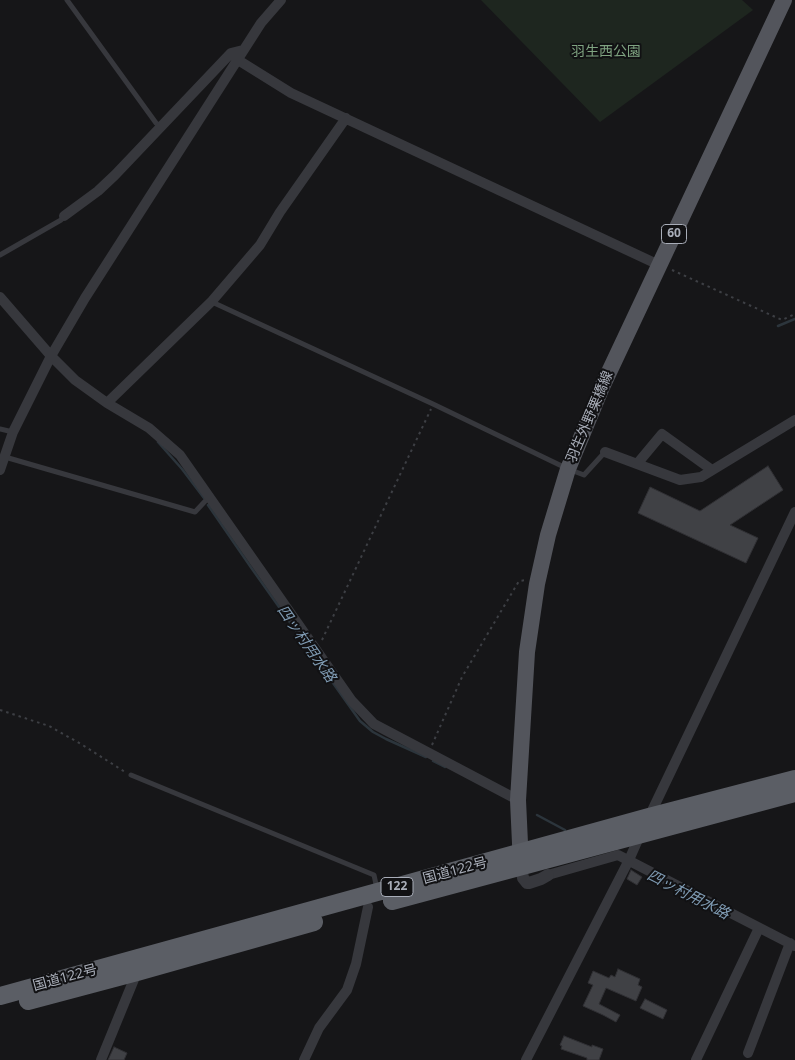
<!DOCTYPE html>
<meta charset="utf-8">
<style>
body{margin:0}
canvas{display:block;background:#161618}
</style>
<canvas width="795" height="1060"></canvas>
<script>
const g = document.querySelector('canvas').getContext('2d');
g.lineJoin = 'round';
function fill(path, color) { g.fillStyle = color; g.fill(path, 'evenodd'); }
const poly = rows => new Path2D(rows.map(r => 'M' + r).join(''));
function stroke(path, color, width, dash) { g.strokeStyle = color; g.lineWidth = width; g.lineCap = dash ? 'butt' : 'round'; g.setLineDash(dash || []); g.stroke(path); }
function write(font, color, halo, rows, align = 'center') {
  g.font = font + ' "Noto Sans","Noto Sans JP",sans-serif'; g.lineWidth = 4; g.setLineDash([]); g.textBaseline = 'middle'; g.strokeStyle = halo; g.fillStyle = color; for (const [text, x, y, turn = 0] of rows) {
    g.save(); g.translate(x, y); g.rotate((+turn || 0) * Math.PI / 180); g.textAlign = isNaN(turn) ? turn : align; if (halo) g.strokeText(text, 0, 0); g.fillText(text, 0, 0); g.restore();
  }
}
fill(poly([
 [481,0,742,0,753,10,600,122]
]), '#1e261f');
stroke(poly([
 [778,326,795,319],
 [158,442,182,469,204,498],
 [208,505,250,566,360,721,373,732,386,739,426,757],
 [433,761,445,767],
 [537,815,565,830]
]), '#2c353c', 2.5);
const building = poly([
 [768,466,783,490,730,525,758,538,746,563,638,513,650,487,700,511,768,466],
 [631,870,642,877,637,885,627,879,631,870],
 [618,969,640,979,638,985,642,987,636,1001,606,988,599,1004,620,1015,616,1022,603,1015,583,1006,593,985,588,983,593,971,609,978,611,975,615,977,618,969],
 [645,999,667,1010,663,1019,640,1008,645,999],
 [564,1036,592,1047,592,1045,603,1049,599,1060,587,1060,587,1058,561,1049,562,1046,560,1045,564,1036],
 [114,1047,127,1053,124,1060,108,1060,114,1047]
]);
fill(building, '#404145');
stroke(building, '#303034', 1);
stroke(poly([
 [672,270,782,320,795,314],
 [322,640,431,409],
 [0,710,49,726,81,744,125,772],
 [432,745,462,677,519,581,526,580]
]), '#3d3f44', 2, [2.5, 4]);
stroke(poly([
 [67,0,156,123,161,127],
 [0,255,61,220,64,216],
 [212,302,433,404,568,469,584,475,605,452],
 [0,429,13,432],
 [5,457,195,512,209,497],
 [131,775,374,875,377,889]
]), '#37383d', 5);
stroke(poly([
 [238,60,291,93,659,265],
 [64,216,98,191,115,175,231,53,243,50],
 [0,297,51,356,75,380,107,403,149,428,180,455,352,701,374,724,518,800],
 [107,403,212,301,260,245,280,212,346,118],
 [605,452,680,480,701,477,795,420],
 [637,464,662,434,712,470],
 [0,470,13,432,51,356,85,298,261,23,281,0],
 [649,817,795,512],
 [548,875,618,855,795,946],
 [748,1053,790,943],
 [101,1060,137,972],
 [304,1060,319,1028,347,990,356,964,368,907],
 [526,1060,629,860,640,835],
 [696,1060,759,928]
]), '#37383d', 10);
stroke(poly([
 [521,867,523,878,527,883,529,883,541,879,548,875]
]), '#37383d', 12);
stroke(poly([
 [521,865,518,800,527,652,537,584,548,535,568,469,602,387,784,0]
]), '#53555c', 16);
stroke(poly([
 [392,901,795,793],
 [0,996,649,817,795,779],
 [28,1001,137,972,314,922]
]), '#5b5e65', 18);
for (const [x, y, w] of [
 [674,234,25],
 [397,887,32]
]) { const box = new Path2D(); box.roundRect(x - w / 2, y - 9.5, w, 19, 4); g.fillStyle = '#111113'; g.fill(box); stroke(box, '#a8adb8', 1); }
write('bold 12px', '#a8adb8', null, [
 ["60",674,234],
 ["122",397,887]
]);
write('14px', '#7fa381', '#111113', [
 ["羽生西公園",606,52]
]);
write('14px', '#a8adb8', '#111113', [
 ["羽生外野栗橋線",590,417,-67],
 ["国道122号",455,871,-15],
 ["国道122号",65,978,-15]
]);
write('italic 15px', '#7f9bb3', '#111113', [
 ["四ッ村用水路",306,644,55],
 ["四ッ村用水路",688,895,27]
]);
</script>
